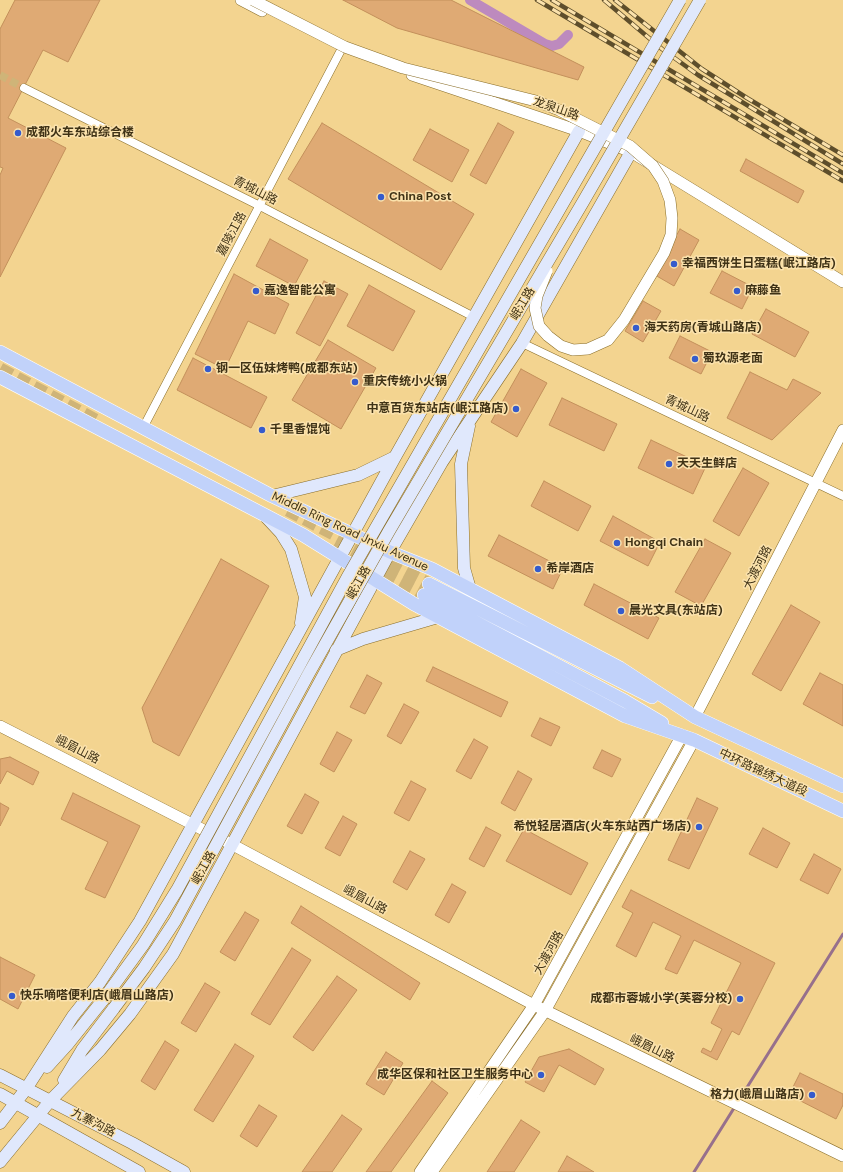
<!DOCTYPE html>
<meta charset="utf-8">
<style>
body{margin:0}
canvas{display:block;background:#f3d490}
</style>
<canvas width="843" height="1172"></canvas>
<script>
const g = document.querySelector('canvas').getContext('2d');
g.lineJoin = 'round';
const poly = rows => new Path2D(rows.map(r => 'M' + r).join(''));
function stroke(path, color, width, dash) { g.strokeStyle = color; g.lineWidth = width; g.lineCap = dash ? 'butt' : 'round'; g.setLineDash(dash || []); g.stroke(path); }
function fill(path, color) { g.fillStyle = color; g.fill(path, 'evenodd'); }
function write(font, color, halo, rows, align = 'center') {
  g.font = font + ' "DM Sans","Noto Sans SC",sans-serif'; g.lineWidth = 3; g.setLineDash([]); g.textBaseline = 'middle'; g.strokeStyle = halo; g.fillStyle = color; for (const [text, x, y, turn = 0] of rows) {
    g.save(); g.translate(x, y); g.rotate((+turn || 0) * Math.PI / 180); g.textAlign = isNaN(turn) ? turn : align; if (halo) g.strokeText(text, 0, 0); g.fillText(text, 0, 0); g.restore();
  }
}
stroke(poly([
 [694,1172,843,934]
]), '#97708c', 3);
stroke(poly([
 [470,0,545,44,552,46,559,44,568,35]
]), '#bd8abe', 10);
const building = poly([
 [15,0,100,0,68,62,43,50,8,118,66,148,0,277,0,175,3,168,0,167,0,29,15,0],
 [343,0,451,0,584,67,578,80,397,28,343,0],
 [322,123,474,214,441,270,288,179,322,123],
 [498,123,514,132,486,184,470,175,498,123],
 [430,129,469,150,452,182,413,160,430,129],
 [746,159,804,191,798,203,740,171,746,159],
 [680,229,699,240,674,286,655,275,680,229],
 [270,239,308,260,294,286,256,266,270,239],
 [722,271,753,287,742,309,710,293,722,271],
 [234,274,289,304,275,334,248,321,225,369,195,354,234,274],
 [324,281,348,294,320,346,296,333,324,281],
 [369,285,415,311,393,351,347,326,369,285],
 [643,301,661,311,643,342,625,331,643,301],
 [766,309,809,332,795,357,752,334,766,309],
 [680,336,712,352,701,374,669,358,680,336],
 [328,340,376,368,341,429,292,400,328,340],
 [193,358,267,397,251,428,177,390,193,358],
 [521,369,547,383,517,437,491,422,521,369],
 [750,372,787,390,793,379,821,393,772,440,727,418,750,372],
 [562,398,617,424,604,451,549,425,562,398],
 [651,440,706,466,693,494,638,468,651,440],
 [743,468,769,483,739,536,713,521,743,468],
 [544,481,591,506,578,531,531,506,544,481],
 [613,516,660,542,648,566,600,541,613,516],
 [499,535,563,568,553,589,488,556,499,535],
 [705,539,731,553,701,606,675,592,705,539],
 [221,559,269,586,179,756,153,742,142,708,221,559],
 [594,584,659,618,648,639,584,605,594,584],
 [791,605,820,622,781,691,752,674,791,605],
 [433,667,508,702,501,717,426,681,433,667],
 [820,673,843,685,843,726,803,704,820,673],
 [367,675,382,683,365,714,350,707,367,675],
 [404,704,419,712,401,744,387,736,404,704],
 [540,718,560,727,551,746,531,736,540,718],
 [337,732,352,740,334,772,320,764,337,732],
 [474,739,488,747,471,779,456,771,474,739],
 [602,750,621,759,612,777,593,768,602,750],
 [10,757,39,772,33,785,7,771,0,784,0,759,10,757],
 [518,771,532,779,515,811,501,803,518,771],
 [411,781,426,789,409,821,394,813,411,781],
 [73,793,140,826,105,898,85,889,108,842,61,819,73,793],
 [305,794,319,802,302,834,287,826,305,794],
 [697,798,718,808,689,869,668,860,697,798],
 [0,803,9,808,0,826,0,803],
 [343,816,357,824,340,856,325,848,343,816],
 [486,827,501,835,484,867,469,859,486,827],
 [763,828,790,843,777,868,749,854,763,828],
 [524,829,588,863,571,895,506,861,524,829],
 [410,851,425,859,407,890,393,882,410,851],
 [814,854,841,869,828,894,800,880,814,854],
 [452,884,466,892,449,923,435,915,452,884],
 [631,890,775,963,739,1035,732,1031,717,1060,701,1052,703,1048,711,1052,722,1029,711,1023,741,963,694,940,677,974,665,969,681,936,653,922,636,957,616,946,633,913,622,907,631,890],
 [301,906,420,983,410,1000,291,923,301,906],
 [245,912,259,920,235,961,220,952,245,912],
 [292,948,311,960,270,1025,251,1014,292,948],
 [0,957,35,975,18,1009,0,999,0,957],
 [337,976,357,990,313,1051,293,1037,337,976],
 [205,983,220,992,196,1032,181,1023,205,983],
 [165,1041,179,1050,155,1090,141,1081,165,1041],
 [235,1044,254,1056,213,1122,194,1110,235,1044],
 [569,1049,604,1069,595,1085,559,1065,544,1092,525,1082,539,1057,569,1049],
 [386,1052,403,1063,384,1095,366,1084,386,1052],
 [800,1073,843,1094,843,1105,836,1119,789,1095,800,1073],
 [432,1081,448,1093,391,1172,366,1172,432,1081],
 [259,1105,277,1116,257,1147,240,1136,259,1105],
 [342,1115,362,1129,332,1172,302,1172,342,1115],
 [521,1120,540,1132,514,1172,487,1172,521,1120],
 [567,1156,594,1172,558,1172,567,1156]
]);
fill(building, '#dfaa74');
stroke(building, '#c3905b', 1);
stroke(poly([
 [0,75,24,88]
]), '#cfb478', 8, [8, 4]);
stroke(poly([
 [0,369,99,422],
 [288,510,429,584],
 [333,547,424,595]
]), '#cfb478', 13, [13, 6]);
const minor = poly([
 [24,88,260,206,474,317],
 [522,343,843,496],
 [143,428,341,50]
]);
const tertiary = poly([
 [241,0,262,11],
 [412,75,579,131,631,152,843,282],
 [695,717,843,430],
 [0,726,233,845,534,1005,843,1156],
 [420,1172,534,1005,682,735],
 [432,1172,545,1011,694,740]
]);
const secondary = poly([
 [469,426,461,464,464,568,470,589],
 [272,496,358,475,395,457],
 [266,517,281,533,291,549,305,597,301,623],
 [336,650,363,639,438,617],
 [47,1067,67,1045,103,1000],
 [0,1075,132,1143,184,1172],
 [64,1080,82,1050,114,1008],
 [0,1094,139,1172],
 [0,1123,26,1089,73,1016,100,982,140,921,395,457,579,131],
 [0,1162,50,1101,100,1050,130,1014,173,954,390,552,442,462,522,343,631,152]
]);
const primary = poly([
 [0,352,272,496,390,552,432,569,620,668,695,717,843,786],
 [0,377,303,535,414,604,625,716,694,740,843,811],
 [429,584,652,697],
 [424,595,625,701,662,723]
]);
stroke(minor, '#8a6e29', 9);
stroke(tertiary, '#8a6e29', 12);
stroke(secondary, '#8a6e29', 13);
stroke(primary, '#fff', 14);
stroke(minor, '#fff', 8);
stroke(tertiary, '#fff', 11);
stroke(secondary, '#e0e8fc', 12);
stroke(primary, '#c1d2fa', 13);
const rail = poly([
 [537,0,843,181],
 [552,0,843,173],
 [604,0,662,49,698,75,843,164],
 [615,0,702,69,747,98,843,155]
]);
stroke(rail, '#5e4e2b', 4.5);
stroke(rail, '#fbe2ac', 3, [9]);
const tertiaryBridge = poly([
 [253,0,345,47,403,68,536,101,559,110,630,146,653,166,663,181,670,200,672,218,671,235,664,253,624,320,608,340,588,349,573,350,561,346,548,336,539,326,535,308,537,296,547,271]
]);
const secondaryBridge = poly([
 [103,1000,143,945,177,890,347,578,680,0],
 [114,1008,144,968,175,921,309,673,389,531,583,202,700,0]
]);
stroke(tertiaryBridge, '#8a6e29', 12, []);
stroke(secondaryBridge, '#8a6e29', 13, []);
stroke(tertiaryBridge, '#fff', 11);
stroke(secondaryBridge, '#e0e8fc', 12);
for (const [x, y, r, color] of [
 [18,133,4,"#365bcc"],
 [381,197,4,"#365bcc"],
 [674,264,4,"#365bcc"],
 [256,291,4,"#365bcc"],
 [737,291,4,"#365bcc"],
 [636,328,4,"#365bcc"],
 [695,359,4,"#365bcc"],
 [208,369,4,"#365bcc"],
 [355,382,4,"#365bcc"],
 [516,409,4,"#365bcc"],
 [262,430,4,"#365bcc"],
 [669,464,4,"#365bcc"],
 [617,543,4,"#365bcc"],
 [538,569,4,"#365bcc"],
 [621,611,4,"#365bcc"],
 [699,827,4,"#365bcc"],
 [12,996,4,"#365bcc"],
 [740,999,4,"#365bcc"],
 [541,1075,4,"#365bcc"],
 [812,1095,4,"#365bcc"]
]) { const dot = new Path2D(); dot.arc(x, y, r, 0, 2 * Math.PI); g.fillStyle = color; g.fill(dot); stroke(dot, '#fbe2ac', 1.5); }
write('12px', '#3f3216', '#fbe2ac', [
 ["龙泉山路",556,109,19],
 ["青城山路",255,191,27],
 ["嘉陵江路",232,234,-62],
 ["岷江路",523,304,-59],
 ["青城山路",687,409,25],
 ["Middle Ring Road Jnxiu Avenue",350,532,25],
 ["大渡河路",758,568,-63],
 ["岷江路",359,583,-61],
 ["峨眉山路",77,750,27],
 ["中环路锦绣大道段",763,773,25],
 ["岷江路",204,868,-61],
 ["峨眉山路",365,900,28],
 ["大渡河路",549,953,-61],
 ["峨眉山路",652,1049,26],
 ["九寨沟路",93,1123,27]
]);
write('bold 12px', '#3f3216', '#fbe2ac', [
 ["成都火车东站综合楼",26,133],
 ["China Post",389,197],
 ["幸福西饼生日蛋糕(岷江路店)",682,264],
 ["嘉逸智能公寓",264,291],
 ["麻藤鱼",745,291],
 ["海天药房(青城山路店)",644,328],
 ["蜀玖源老面",703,359],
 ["钢一区伍妹烤鸭(成都东站)",216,369],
 ["重庆传统小火锅",363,382],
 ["中意百货东站店(岷江路店)",508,409,"right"],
 ["千里香馄饨",270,430],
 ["天天生鲜店",677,464],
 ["Hongqi Chain",625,543],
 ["希岸酒店",546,569],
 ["晨光文具(东站店)",629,611],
 ["希悦轻居酒店(火车东站西广场店)",691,827,"right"],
 ["快乐嘀嗒便利店(峨眉山路店)",20,996],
 ["成都市蓉城小学(芙蓉分校)",732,999,"right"],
 ["成华区保和社区卫生服务中心",533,1075,"right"],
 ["格力(峨眉山路店)",804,1095,"right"]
], 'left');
</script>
